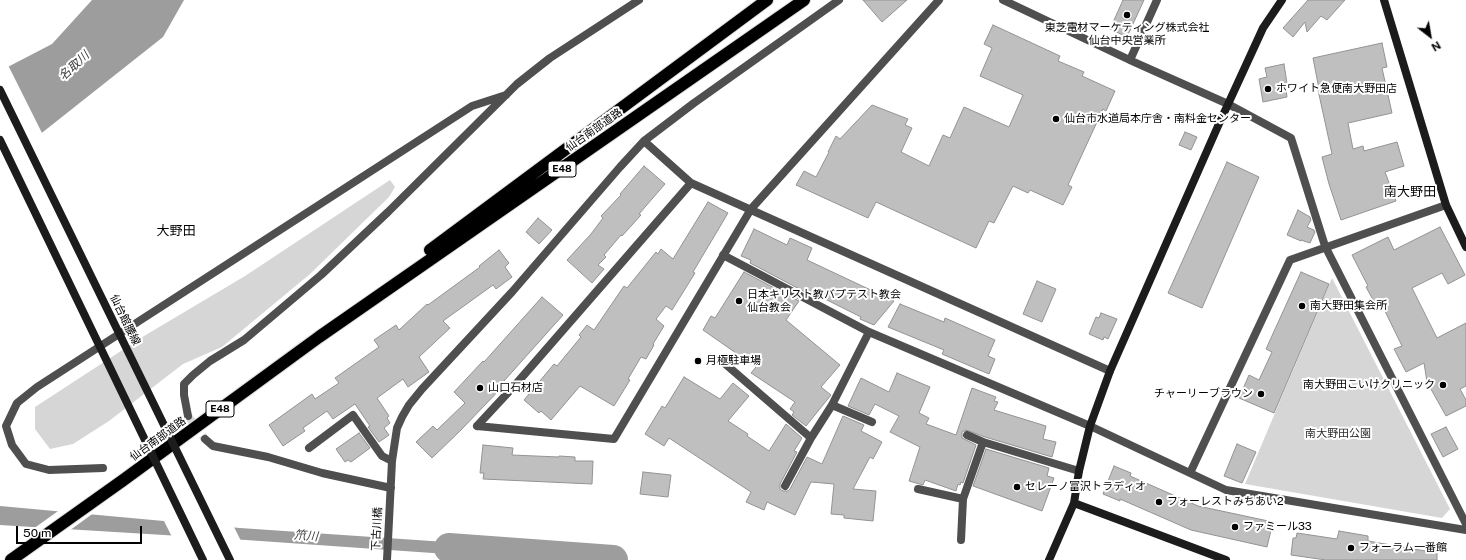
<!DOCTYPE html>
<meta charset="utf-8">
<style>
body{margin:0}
#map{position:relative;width:1466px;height:560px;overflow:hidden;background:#fff;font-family:"Public Sans",sans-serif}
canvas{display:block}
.north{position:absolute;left:1410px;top:16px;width:40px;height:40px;-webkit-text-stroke:3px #fff;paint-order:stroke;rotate:149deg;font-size:11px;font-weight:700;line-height:16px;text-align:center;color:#000}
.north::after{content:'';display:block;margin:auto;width:14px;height:18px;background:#000;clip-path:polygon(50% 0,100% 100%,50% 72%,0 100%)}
.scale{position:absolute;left:16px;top:526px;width:126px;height:18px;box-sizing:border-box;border:2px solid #000;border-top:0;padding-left:5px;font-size:12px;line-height:14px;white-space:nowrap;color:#000;-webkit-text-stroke:3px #fff;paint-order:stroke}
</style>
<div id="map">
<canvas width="1466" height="560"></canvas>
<div class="north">N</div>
<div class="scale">50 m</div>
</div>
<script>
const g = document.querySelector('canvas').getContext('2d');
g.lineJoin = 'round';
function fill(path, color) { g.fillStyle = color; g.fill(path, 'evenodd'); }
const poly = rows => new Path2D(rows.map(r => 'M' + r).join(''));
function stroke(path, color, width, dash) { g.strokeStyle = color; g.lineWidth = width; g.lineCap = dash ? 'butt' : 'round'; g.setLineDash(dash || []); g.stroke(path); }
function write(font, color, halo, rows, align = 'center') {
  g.font = font + ' "Public Sans","Noto Sans JP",sans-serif'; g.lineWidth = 4; g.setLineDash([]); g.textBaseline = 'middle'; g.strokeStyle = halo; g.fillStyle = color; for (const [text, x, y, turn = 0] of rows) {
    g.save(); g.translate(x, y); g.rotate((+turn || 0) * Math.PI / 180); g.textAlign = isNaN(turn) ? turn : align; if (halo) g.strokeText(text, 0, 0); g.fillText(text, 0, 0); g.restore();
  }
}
fill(poly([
 [390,180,395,187,389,197,310,274,222,347,183,364,109,421,73,444,50,449,35,429,35,407,144,336,245,276],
 [1332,278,1450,509,1442,518,1245,484]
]), '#d6d6d6');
fill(poly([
 [92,0,184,0,163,37,0,166,0,71,52,44],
 [0,506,240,528,490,545,490,557,246,540,0,525]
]), '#9d9d9d');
fill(poly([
 [8,65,43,135,0,168,0,69],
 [61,509,95,512,69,531,33,529],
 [163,519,233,525,241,541,172,537]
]), '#fff');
stroke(poly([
 [449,548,613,560]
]), '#9d9d9d', 30);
const building = poly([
 [863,0,907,0,882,22,863,0],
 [1123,0,1144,0,1127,37,1110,29,1123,0],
 [1308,0,1345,0,1327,20,1321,16,1307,32,1305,22,1293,37,1283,28,1308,0],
 [993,25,1060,56,1058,61,1084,72,1082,76,1115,91,1106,111,1103,109,1068,185,1072,187,1063,205,1030,190,1028,193,1013,186,994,223,989,221,976,248,876,202,868,218,796,185,804,171,816,177,829,152,828,152,836,136,840,139,872,105,908,119,905,125,912,128,901,152,929,166,943,135,950,138,964,107,1009,127,1023,95,980,76,992,48,984,44,993,25],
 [1382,43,1387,67,1382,68,1392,113,1348,123,1353,149,1363,146,1364,151,1397,142,1404,166,1385,172,1396,201,1341,220,1329,184,1322,157,1332,154,1318,90,1319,89,1313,58,1382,43],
 [1284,64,1288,90,1286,90,1287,97,1263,102,1259,79,1267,77,1265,68,1284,64],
 [1185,132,1197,137,1191,150,1179,145,1185,132],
 [1227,162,1259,177,1202,308,1168,293,1227,162],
 [644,166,665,184,639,214,641,215,632,225,622,236,621,235,604,255,606,257,598,265,604,269,592,283,567,260,591,234,603,218,601,216,621,195,620,194,644,166],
 [708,202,728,213,693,272,695,273,672,310,666,306,656,319,664,326,653,344,654,345,646,359,641,357,628,379,630,380,614,406,580,386,551,420,541,411,539,413,524,400,554,364,557,366,581,337,579,335,587,325,594,330,624,286,627,288,656,252,658,254,661,249,673,259,708,202],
 [1298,210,1310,217,1311,220,1307,227,1314,230,1315,232,1310,243,1301,240,1301,241,1287,235,1298,210],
 [538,218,552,230,539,244,526,232,538,218],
 [1440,227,1465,275,1448,284,1442,273,1412,288,1437,338,1466,323,1466,386,1460,389,1466,400,1466,406,1446,416,1427,382,1424,363,1406,372,1394,349,1402,346,1382,305,1377,307,1366,287,1368,286,1352,255,1388,237,1394,250,1440,227],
 [754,229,787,245,790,238,812,248,807,260,894,301,874,325,860,319,861,317,807,290,805,292,750,263,751,260,741,256,754,229],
 [499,250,509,263,505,267,512,277,496,289,493,285,443,321,450,328,419,357,429,372,408,387,403,379,377,398,389,416,387,418,390,423,384,428,389,435,379,442,368,427,370,426,355,404,333,419,327,411,303,428,305,431,283,446,269,425,312,394,315,399,339,383,335,378,379,347,374,340,396,325,399,330,427,304,428,305,480,267,479,266,499,250],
 [744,272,799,301,786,320,840,365,821,387,831,395,806,426,792,415,794,412,790,409,795,402,751,373,756,367,703,330,711,316,715,318,744,272],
 [1301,272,1329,284,1274,413,1239,398,1249,375,1259,380,1272,352,1266,349,1301,272],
 [1037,281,1056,289,1042,322,1023,314,1037,281],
 [542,297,563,315,504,381,506,383,461,430,432,458,416,442,433,426,437,430,465,403,454,392,483,361,484,362,542,297],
 [900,304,944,322,945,318,995,340,988,356,995,359,989,374,942,354,944,350,888,327,900,304],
 [1101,313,1117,319,1108,339,1104,337,1103,340,1089,334,1096,317,1099,318,1101,313],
 [897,373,930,387,919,413,929,418,926,424,956,435,972,388,996,397,994,401,998,402,994,410,1046,426,1043,439,1056,442,1052,457,985,437,966,430,962,432,962,438,976,445,963,483,961,482,960,485,958,484,956,491,925,480,923,485,909,481,920,447,890,432,899,416,875,404,869,415,848,406,861,378,889,392,897,373],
 [684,377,720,399,733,383,749,396,728,421,748,434,747,436,769,451,786,424,802,438,794,451,797,452,780,484,780,489,783,491,788,491,790,489,807,457,822,464,843,416,864,425,861,431,882,442,873,459,870,457,853,489,876,491,873,521,844,518,844,515,831,514,834,484,811,482,795,515,767,502,764,510,746,502,751,492,669,438,664,446,645,434,662,406,665,408,684,377],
 [1446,427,1458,449,1443,457,1431,434,1446,427],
 [359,433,370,448,351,462,348,460,345,462,336,449,359,433],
 [1237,444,1256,452,1242,483,1224,476,1237,444],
 [483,445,513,448,512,455,559,457,559,456,575,457,575,461,593,461,592,484,483,479,484,473,480,473,483,445],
 [986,449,1049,468,1047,476,1054,478,1042,511,973,486,986,449],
 [1114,466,1131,473,1130,476,1198,506,1273,522,1267,547,1191,530,1120,499,1120,501,1103,494,1114,466],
 [643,472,671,475,668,497,640,494,643,472],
 [1339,531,1368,536,1368,541,1437,553,1437,560,1326,560,1291,555,1293,538,1296,538,1297,533,1337,539,1339,531]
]);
fill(building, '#bfbfbf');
stroke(building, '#939393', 1);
stroke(poly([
 [188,416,205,439]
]), '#d9d9d9', 8, [8, 4]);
const highway = poly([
 [430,250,767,0],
 [11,560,122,481,319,337,804,0]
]);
stroke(highway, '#dbdbdb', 14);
stroke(poly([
 [1003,0,1134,62,1228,104,1291,138,1325,246,1466,524],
 [1130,60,1157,0],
 [644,141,691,183,1110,371],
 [723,255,869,332,1090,426,1226,490,1466,530],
 [723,362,811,438],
 [832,405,872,422],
 [188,416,184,395,184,384,193,375,210,361,244,340,321,275,388,212,517,84,550,58,639,0],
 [477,426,614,439,751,209,939,0],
 [477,426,516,384,691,183],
 [967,435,983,442],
 [205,439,213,446,268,457,322,473,391,488],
 [309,448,353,415,382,456,392,461],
 [103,468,49,470,26,464,12,445,6,426,17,403,37,387,472,106,506,95],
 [1190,473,1290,260,1446,205],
 [785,486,811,438,832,405,869,332],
 [918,489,963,499],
 [961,540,963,499,983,442,1079,471],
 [387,560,392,461,397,428,402,417,409,405,422,389,512,292,620,167,644,141,694,103,839,0]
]), '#4f4f4f', 8);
stroke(poly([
 [1384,0,1446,205,1466,247],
 [1074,503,1226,560],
 [1049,560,1074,503,1079,471,1090,426,1110,371,1218,126,1263,28,1282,0]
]), '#1c1c1c', 8);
stroke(highway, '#000', 12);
stroke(poly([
 [0,90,230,560],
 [0,140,203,560]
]), '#1c1c1c', 8);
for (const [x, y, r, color] of [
 [1127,15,4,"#000"],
 [1268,89,4,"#000"],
 [1056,119,4,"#000"],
 [739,301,4,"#000"],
 [1302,306,4,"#000"],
 [698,361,4,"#000"],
 [1443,385,4,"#000"],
 [480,388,4,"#000"],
 [1261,394,4,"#000"],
 [1017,487,4,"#000"],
 [1159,502,4,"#000"],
 [1235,527,4,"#000"],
 [1351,548,4,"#000"]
]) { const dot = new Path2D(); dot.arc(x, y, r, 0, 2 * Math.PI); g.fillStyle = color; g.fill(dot); stroke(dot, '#fff', 1.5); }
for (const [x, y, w] of [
 [562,169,28],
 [220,409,28]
]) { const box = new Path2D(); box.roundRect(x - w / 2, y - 8, w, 16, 3); g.fillStyle = '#fff'; g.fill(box); stroke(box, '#000', 1); }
write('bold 10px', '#000', null, [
 ["E48",562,169],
 ["E48",220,409]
]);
write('11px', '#000', '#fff', [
 ["東芝電材マーケティング株式会社",1127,28,"center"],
 ["仙台中央営業所",1127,41,"center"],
 ["ホワイト急便南大野田店",1276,89],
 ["仙台市水道局本庁舎・南料金センター",1064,119],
 ["日本キリスト教バプテスト教会",747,295],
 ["仙台教会",747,308],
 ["南大野田集会所",1310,306],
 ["月極駐車場",706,361],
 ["南大野田こいけクリニック",1435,385,"right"],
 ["山口石材店",488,388],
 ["チャーリーブラウン",1253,394,"right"],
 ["セレーノ富沢トラディオ",1025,487],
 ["フォーレストみちあい2",1167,502],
 ["ファミール33",1243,527],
 ["フォーラム一番館",1359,548]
], 'left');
write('11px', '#000', '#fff', [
 ["仙台南部道路",594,130,-35],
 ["仙台館腰線",125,320,64],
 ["仙台南部道路",158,439,-36],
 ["下古川橋",377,529,-87]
]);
write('11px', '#2d2d2d', '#fff', [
 ["南大野田公園",1338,434]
]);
write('italic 12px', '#3e3e3e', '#fff', [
 ["名取川",74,66,-43],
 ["笊川",306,536,4]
]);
write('13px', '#000', '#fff', [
 ["南大野田",1410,192],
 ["大野田",176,231]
]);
</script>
